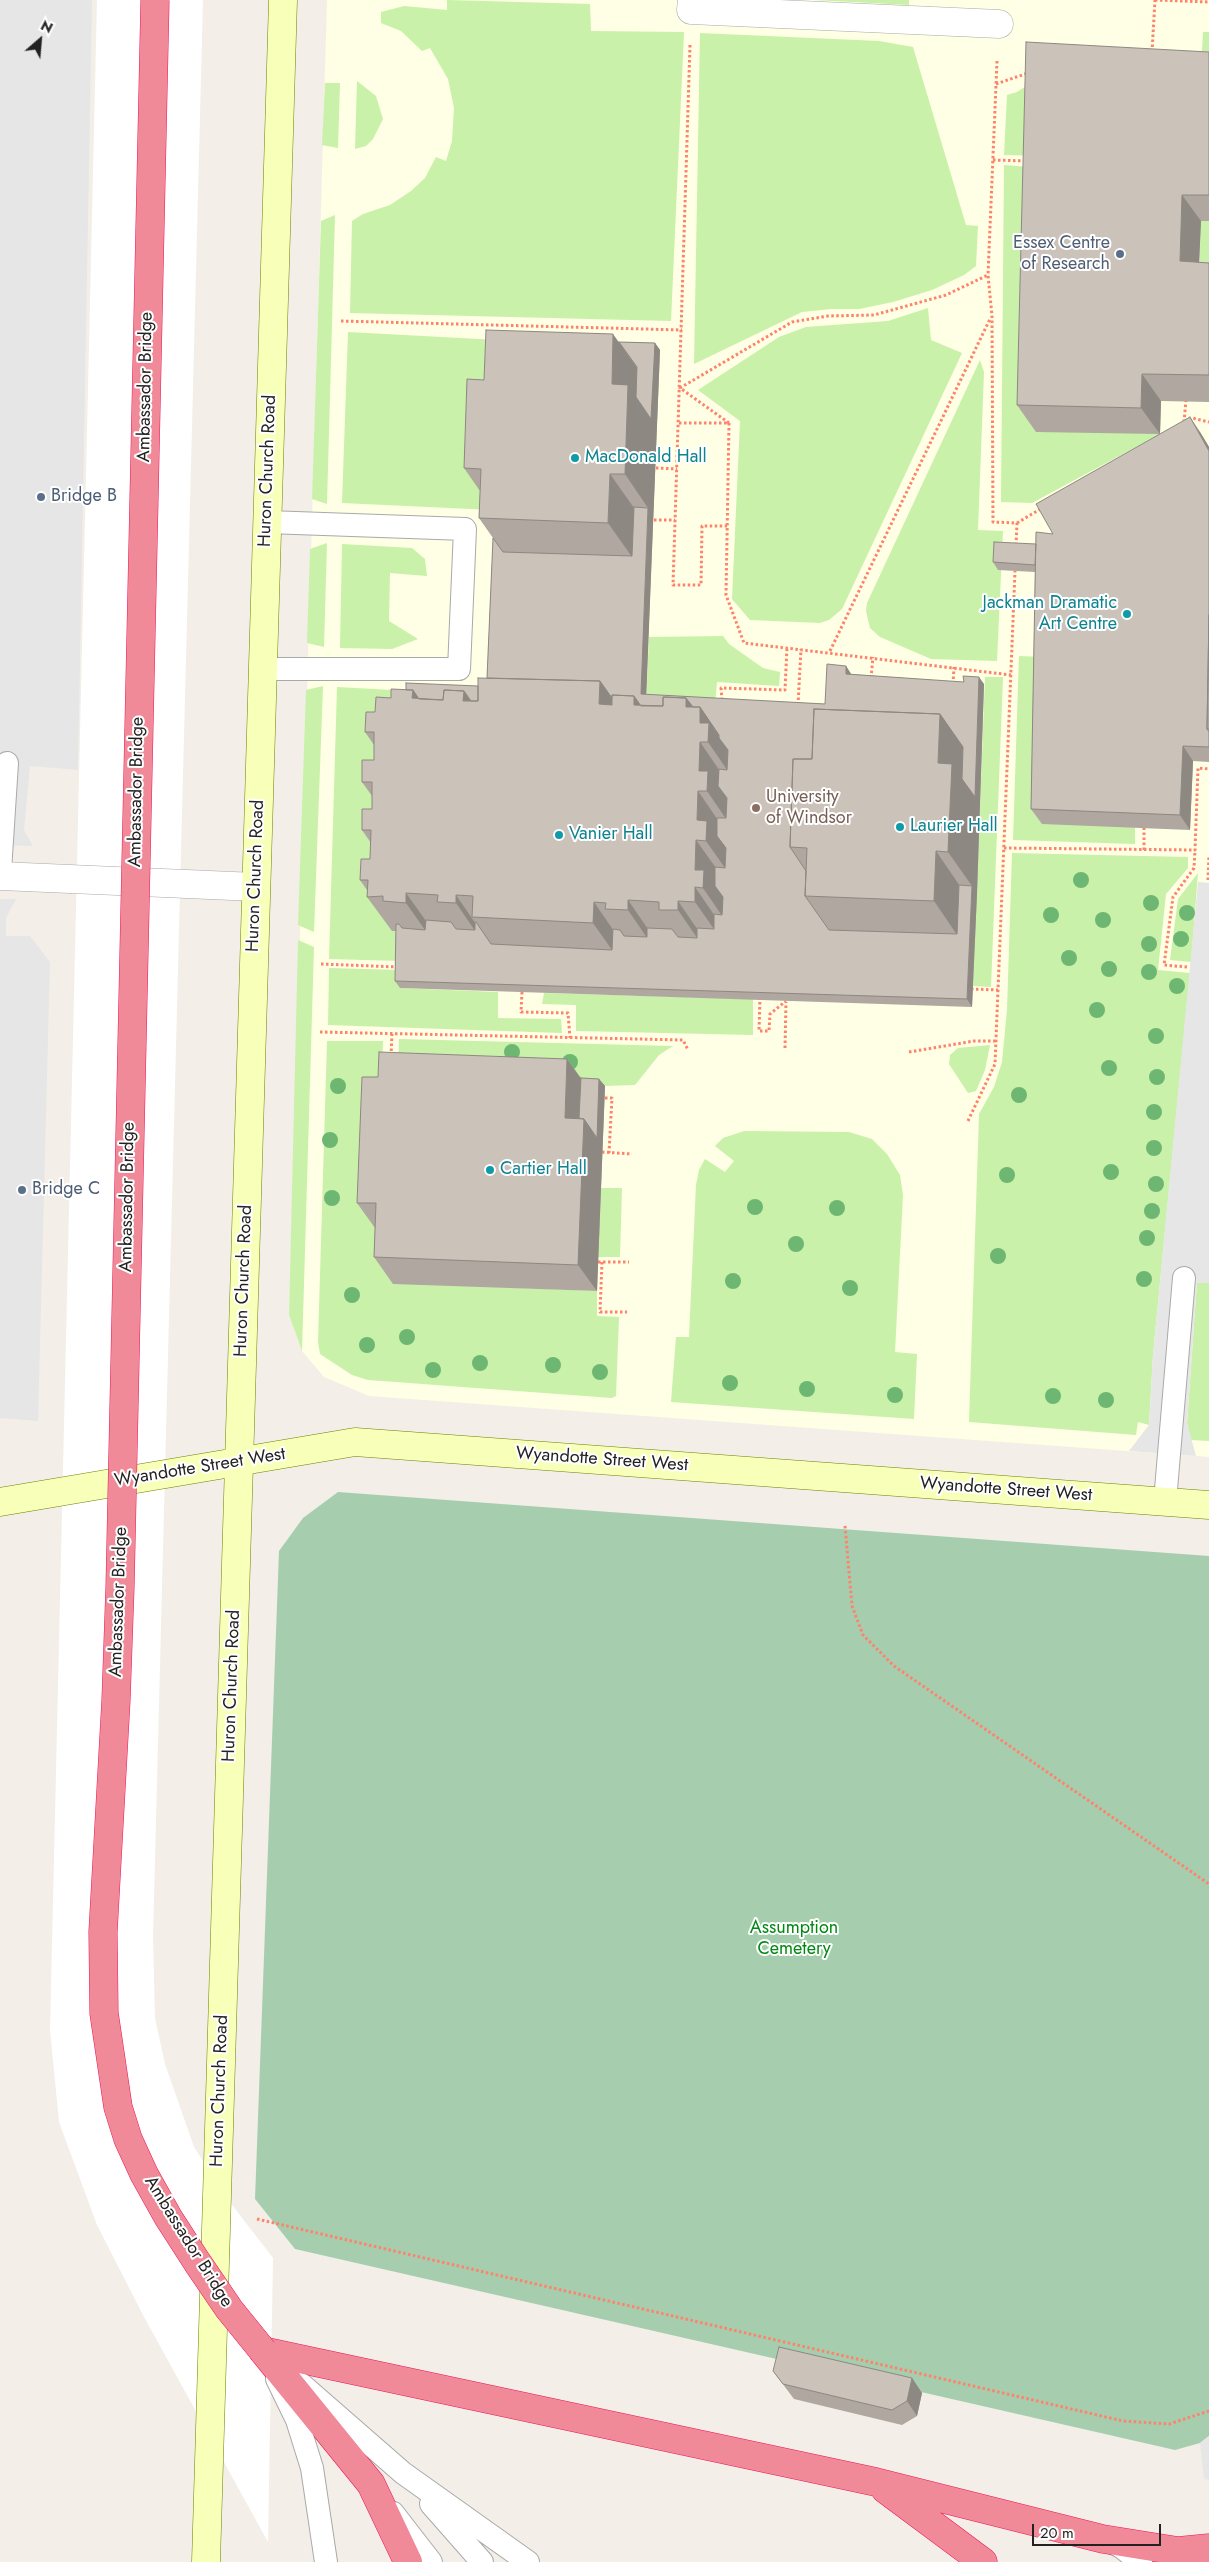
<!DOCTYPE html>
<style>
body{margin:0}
#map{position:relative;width:1209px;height:2562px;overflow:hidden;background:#f3efe8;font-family:Jost,sans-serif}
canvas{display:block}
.north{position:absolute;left:15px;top:15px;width:50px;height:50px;-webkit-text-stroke:4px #fff;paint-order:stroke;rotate:27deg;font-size:14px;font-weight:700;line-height:20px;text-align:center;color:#222}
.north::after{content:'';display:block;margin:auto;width:18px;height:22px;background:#222;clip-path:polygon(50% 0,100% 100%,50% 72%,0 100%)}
.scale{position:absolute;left:1032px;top:2524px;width:129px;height:22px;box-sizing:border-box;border:2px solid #222;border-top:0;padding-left:6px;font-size:15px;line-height:18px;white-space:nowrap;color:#222;-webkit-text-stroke:4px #fff;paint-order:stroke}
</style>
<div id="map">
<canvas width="1209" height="2562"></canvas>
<div class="north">N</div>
<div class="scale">20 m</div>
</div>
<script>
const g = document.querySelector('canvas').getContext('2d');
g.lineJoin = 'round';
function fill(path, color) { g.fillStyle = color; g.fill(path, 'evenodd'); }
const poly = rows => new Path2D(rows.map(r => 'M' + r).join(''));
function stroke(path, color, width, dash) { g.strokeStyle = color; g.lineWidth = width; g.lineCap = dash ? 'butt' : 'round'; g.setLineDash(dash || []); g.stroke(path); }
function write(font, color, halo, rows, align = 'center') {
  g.font = font + ' Jost,sans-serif'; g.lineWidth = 4; g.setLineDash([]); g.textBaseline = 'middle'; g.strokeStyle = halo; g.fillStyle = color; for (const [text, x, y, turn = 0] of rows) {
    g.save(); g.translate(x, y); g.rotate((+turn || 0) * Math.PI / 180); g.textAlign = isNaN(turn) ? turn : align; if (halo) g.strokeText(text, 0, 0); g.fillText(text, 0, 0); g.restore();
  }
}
fill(poly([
 [327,0,1209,0,1209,1457,369,1396,324,1377,302,1351,289,1315]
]), '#feffe4');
fill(poly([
 [447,0,590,4,591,31,684,32,671,321,350,313,352,221,363,214,390,205,411,191,425,178,436,157,446,161,452,141,454,108,448,79,430,48,422,51,401,31,381,23,381,12,404,6,447,10],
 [814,0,909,0,909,5],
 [1203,32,1209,32,1209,52,1202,51],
 [700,33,879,41,913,47,966,225,978,226,976,266,964,275,932,290,893,302,859,309,831,309,802,312,694,364],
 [357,81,376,96,383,119,373,139,366,146,355,149],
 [1034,81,1043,156,1004,155,1007,95,1017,92],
 [325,83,340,83,338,148,322,145],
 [1004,165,1042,168,1160,434,1032,503,1001,502],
 [335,215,327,504,312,499,321,221],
 [1201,221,1209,221,1209,288,1198,287],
 [928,308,931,340,962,353,842,609,829,620,820,623,750,620,732,599,740,421,698,390,779,337,806,327,888,321],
 [348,332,498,340,493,510,342,503],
 [980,360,984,372,978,530,1003,531,997,661,931,659,880,637,870,628,866,611,867,603],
 [327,543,324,647,307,643,310,549],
 [342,544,412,548,425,559,427,576,390,573,389,621,418,639,392,649,340,648],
 [723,636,729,644,763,668,780,672,779,686,717,682,715,705,646,702,649,637],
 [1019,656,1044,657,1135,828,1135,844,1013,840],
 [985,677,1003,677,991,987,973,986],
 [323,686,314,932,298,925,306,690],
 [337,687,411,691,401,961,329,959],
 [1012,853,1188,857,1188,868,1166,894,1158,970,1190,973,1153,1355,1149,1425,1138,1422,1136,1435,969,1422,979,1114,994,1087,1002,1062,1007,1010],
 [1198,873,1191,962,1170,960,1178,899],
 [298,940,314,947,302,1351,289,1315],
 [329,968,400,970,400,988,498,992,498,1018,561,1019,562,1033,328,1025],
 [544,993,753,999,753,1035,576,1031,576,1005,542,1004],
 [399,1039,673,1046,659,1055,635,1085,605,1086,398,1078],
 [327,1041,383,1041,376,1229,393,1283,597,1291,597,1316,619,1317,616,1396,612,1398,368,1380,352,1375,320,1354,318,1342],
 [990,1045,985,1070,976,1091,968,1093,949,1064,950,1055,958,1048],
 [744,1131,849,1132,872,1139,887,1154,900,1175,903,1195,895,1352,917,1354,914,1419,671,1402,676,1337,689,1337,696,1185,699,1170,705,1159,725,1172,734,1161,715,1146,723,1138],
 [601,1188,622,1188,620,1257,598,1257],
 [1197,1282,1209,1283,1209,1441,1191,1440,1187,1423]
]), '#c9f1aa');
fill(poly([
 [338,1492,1209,1556,1209,2436,1200,2443,1175,2450,295,2249,255,2199,279,1551,303,1518]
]), '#a6ceae');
fill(poly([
 [0,0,92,0,78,770,30,766,24,830,33,846,0,845],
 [1198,882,1209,883,1209,1283,1197,1283,1187,1423,1196,1456,1129,1451,1149,1425,1153,1355],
 [0,899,16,899,6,918,6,936,30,936,50,962,38,1421,0,1418],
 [1209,2436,1209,2480,1204,2479,1200,2443]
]), '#e6e6e6');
fill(poly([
 [97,0,203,0,153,1936,155,2018,165,2064,194,2147,229,2201,273,2258,268,2542,144,2317,97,2225,59,2122,50,2030]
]), '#fff');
const lane = poly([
 [262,669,459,669,465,529,267,522],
 [0,871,7,763],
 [1165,1501,1184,1278],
 [277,2379,297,2420,312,2468,326,2562],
 [301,2384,403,2473,528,2562],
 [431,2504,482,2562],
 [393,2513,431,2562],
 [1111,2542,1121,2547,1141,2562]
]);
const street = poly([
 [692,0,691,10,999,24],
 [0,876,256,887]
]);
const secondary = poly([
 [0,1502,355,1442,1209,1505],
 [206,2562,283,0]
]);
const highway = poly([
 [263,2351,876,2482,1103,2539,1178,2551,1209,2548],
 [263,2351,371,2484,408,2562],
 [885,2489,983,2562]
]);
stroke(lane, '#a9a9a9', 24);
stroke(street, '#a9a9a9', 29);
stroke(secondary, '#6e8100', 29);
stroke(highway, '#ed1858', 29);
stroke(poly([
 [1155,0,1209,2],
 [690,45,673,585,701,585,702,526,727,526],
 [1152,52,1155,0],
 [997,61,988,275,992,316,993,522,1017,523,1016,546],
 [996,84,1028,73],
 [993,160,1027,161],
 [341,321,682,330],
 [1189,420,1192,418,1209,422],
 [1184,422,1186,400],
 [679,423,728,423],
 [729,423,726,595,744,643,1011,675],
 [729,423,680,388,792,322,828,316,874,315,946,295,988,275],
 [656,468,677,469],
 [649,520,675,520],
 [1017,523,1042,508],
 [830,651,990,319],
 [871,678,873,657],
 [953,684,954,667],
 [722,700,721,688,785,690,787,647],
 [798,705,801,649],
 [1004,848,1195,850,1198,768,1209,769],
 [1144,850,1144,828],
 [1208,880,1209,855],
 [321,964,398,967],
 [1187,967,1164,965,1173,897,1194,868,1195,850],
 [971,989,998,990],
 [522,992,521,1012,568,1013,570,1038],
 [760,997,759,1031,769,1031,770,1014,786,1001],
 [320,1032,683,1040,688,1050],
 [785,1048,786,1002],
 [909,1052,974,1041,996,1041],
 [391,1056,392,1034],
 [605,1098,612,1098,609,1153],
 [968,1121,995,1064,1015,571],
 [602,1152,632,1154],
 [598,1262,629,1262],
 [602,1262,600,1312,627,1312],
 [845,1526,852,1606,863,1635,894,1666,1209,1884],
 [257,2219,1123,2421,1169,2424,1209,2411]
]), '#ff826c', 3, [2.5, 2.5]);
stroke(lane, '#fff', 22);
stroke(street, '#fff', 28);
stroke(secondary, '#f8ffb9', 28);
stroke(highway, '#f08998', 28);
const highwayBridge = poly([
 [155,0,120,1587,116,1700,103,1932,104,2013,118,2107,128,2139,144,2174,168,2217,197,2262,229,2309,263,2351]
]);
stroke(highwayBridge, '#ed1858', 29, []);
stroke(highwayBridge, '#f08998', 28);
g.fillStyle = '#6eb772';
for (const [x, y] of [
 [1081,880],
 [1151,903],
 [1187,913],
 [1051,915],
 [1103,920],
 [1181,939],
 [1149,944],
 [1069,958],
 [1109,969],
 [1149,972],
 [1177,986],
 [1097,1010],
 [1156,1036],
 [512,1052],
 [570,1062],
 [1109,1068],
 [1157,1077],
 [338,1086],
 [1019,1095],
 [1154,1112],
 [330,1140],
 [1154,1148],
 [1111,1172],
 [1007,1175],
 [1156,1184],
 [332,1198],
 [755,1207],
 [837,1208],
 [1152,1211],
 [1147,1238],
 [796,1244],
 [998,1256],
 [1144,1279],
 [733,1281],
 [850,1288],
 [352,1295],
 [407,1337],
 [367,1345],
 [480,1363],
 [553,1365],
 [433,1370],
 [600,1372],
 [730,1383],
 [807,1389],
 [895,1395],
 [1053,1396],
 [1106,1400]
]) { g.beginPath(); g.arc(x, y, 8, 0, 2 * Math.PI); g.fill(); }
fill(poly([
 [1209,52,1209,221,1201,221,1199,262,1209,263,1209,402,1161,401,1160,434,1200,432,1209,447,1209,762,1193,761,1190,830,1042,824,1031,809,1035,572,998,570,993,562,1036,544,1053,534,1159,434,1036,432,1017,405],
 [619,342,655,343,660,350,646,695,825,704,846,666,851,674,984,684,977,893,972,1007,400,988,395,981,396,931,392,931,367,897,367,890,360,880,370,859,371,843,362,830,372,809,372,796,362,782,374,760,374,745,365,732,375,712,391,698,406,690,478,686,487,678,493,538,479,518,480,491,464,468,484,380],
 [567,1059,581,1078,599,1079,605,1086,597,1291,393,1284,374,1257,375,1228,357,1203,378,1077],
 [773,2371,912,2378,922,2393,917,2416,902,2425,794,2399]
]), '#afa7a0');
fill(poly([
 [1182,195,1201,221,1198,287,1180,261],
 [613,334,642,375,655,343,660,350,646,702,641,694,648,508,625,474,612,384],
 [1142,374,1161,401,1160,434,1141,408],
 [1190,417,1200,432,1209,447,1209,451],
 [610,474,639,515,637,564,608,523],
 [846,666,851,674,851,682,846,674],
 [979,677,984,684,977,893,948,852,938,763,940,714],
 [600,681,624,716,599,704],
 [413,690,437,724,412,698],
 [464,691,488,726,463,701],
 [634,696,659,731,634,705],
 [686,698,700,707,725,742,733,758,732,777,708,742,686,707],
 [700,742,724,777,731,826,707,791,699,771],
 [1183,746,1193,761,1190,830,1180,815],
 [698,791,722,826,730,875,706,841,697,820],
 [696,840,721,875,727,923,703,888,695,870],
 [936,851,964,892,962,942,934,901],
 [972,886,977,893,972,1007,967,999],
 [695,887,719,922,719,936,695,902],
 [406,893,431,928,430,937,406,903],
 [456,895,480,930,480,938,456,903],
 [628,900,652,935,652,945,628,910],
 [678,901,702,936,702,945,678,910],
 [594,902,618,937,617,957,593,923],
 [567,1059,586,1086,599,1079,605,1086,597,1291,578,1265,565,1118],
 [912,2378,922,2393,917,2416,907,2401]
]), '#8e8882');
const building = poly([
 [1026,42,1209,52,1209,195,1182,195,1180,261,1209,263,1209,375,1142,374,1141,408,1017,405,1026,42],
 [486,330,613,334,612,384,628,385,625,474,610,474,608,523,479,518,481,469,464,468,467,379,484,380,486,330],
 [619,342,655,343,651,419,636,397,637,367,619,342],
 [1190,417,1209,451,1209,615,1207,729,1209,732,1209,747,1183,746,1180,815,1031,809,1036,532,1053,534,1036,504,1190,417],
 [634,507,648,508,641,694,825,704,827,664,846,666,846,674,964,682,963,676,979,677,975,797,962,779,963,747,940,714,814,709,812,759,793,759,790,847,806,871,805,896,829,930,957,934,959,885,972,886,967,999,395,981,396,924,399,924,402,928,425,930,426,920,451,922,456,929,475,930,475,922,476,922,491,944,612,950,613,929,620,930,624,936,647,937,647,928,672,929,678,937,697,938,697,928,714,929,714,914,722,915,723,897,715,886,715,867,725,868,726,848,717,836,717,818,726,818,727,798,718,786,719,769,727,770,728,750,719,738,719,735,700,707,693,707,686,698,663,697,663,706,641,706,634,696,612,695,612,698,600,681,487,678,493,538,503,552,632,556,634,507],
 [994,542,1036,544,1035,565,993,562,994,542],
 [1209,615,1209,729,1207,729,1209,615],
 [478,678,600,681,599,704,612,705,612,695,634,696,634,705,663,706,663,697,686,698,686,707,700,707,700,723,709,723,708,742,700,742,699,771,708,771,707,791,698,791,697,820,707,821,706,841,696,840,695,870,704,870,703,888,695,887,695,902,678,901,678,910,659,910,659,902,628,900,628,910,605,909,606,903,594,902,593,923,472,917,473,896,456,895,456,903,437,902,438,895,406,893,406,903,383,901,383,896,367,897,368,880,360,880,361,859,370,859,371,830,362,830,362,809,372,809,372,782,362,782,362,760,374,760,374,732,365,732,366,712,375,712,376,697,391,698,391,689,413,690,412,698,443,700,444,690,464,691,463,701,478,701,478,678],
 [406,683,478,686,478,701,471,701,464,691,444,690,443,700,419,699,413,690,406,690,406,683],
 [814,709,940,714,938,763,952,764,948,852,936,851,934,901,805,896,807,848,790,847,793,759,812,759,814,709],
 [379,1052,567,1059,565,1118,584,1119,578,1265,374,1257,376,1203,357,1203,362,1077,378,1077,379,1052],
 [581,1078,599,1079,597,1138,584,1119,579,1118,581,1078],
 [779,2347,912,2378,907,2401,892,2410,783,2384,773,2371,779,2347]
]);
fill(building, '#cbc2ba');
stroke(building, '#8e8882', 1);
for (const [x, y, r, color] of [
 [1120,254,5,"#5c6f8a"],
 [575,458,5,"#0f9aa8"],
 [41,497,5,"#5c6f8a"],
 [1127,614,5,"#0f9aa8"],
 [756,808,5,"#8d6e63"],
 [900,827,5,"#0f9aa8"],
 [559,835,5,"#0f9aa8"],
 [490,1170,5,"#0f9aa8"],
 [22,1190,5,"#5c6f8a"]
]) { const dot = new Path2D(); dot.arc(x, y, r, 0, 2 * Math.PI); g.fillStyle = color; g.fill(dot); stroke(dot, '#fff', 2); }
write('18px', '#4e5e75', '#fff', [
 ["Essex Centre",1110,244,"right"],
 ["of Research",1110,265,"right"],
 ["Bridge B",51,497],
 ["Bridge C",32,1190]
], 'left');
write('18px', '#222', '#fff', [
 ["Ambassador Bridge",146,387,-89],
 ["Huron Church Road",268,471,-88],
 ["Ambassador Bridge",137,792,-89],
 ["Huron Church Road",256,876,-88],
 ["Ambassador Bridge",128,1197,-89],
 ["Huron Church Road",244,1281,-88],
 ["Wyandotte Street West",602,1460,4],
 ["Wyandotte Street West",200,1468,-9],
 ["Wyandotte Street West",1006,1490,4],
 ["Ambassador Bridge",119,1602,-88],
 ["Huron Church Road",232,1686,-88],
 ["Huron Church Road",220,2091,-88],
 ["Ambassador Bridge",188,2242,58]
]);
write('18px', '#0d838f', '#fff', [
 ["MacDonald Hall",585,458],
 ["Jackman Dramatic",1117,604,"right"],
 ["Art Centre",1117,625,"right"],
 ["Laurier Hall",910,827],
 ["Vanier Hall",569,835],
 ["Cartier Hall",500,1170]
], 'left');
write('18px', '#785e54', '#fff', [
 ["University",766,798],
 ["of Windsor",766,819]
], 'left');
write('18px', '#018912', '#fff', [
 ["Assumption",794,1929],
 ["Cemetery",794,1950]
]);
</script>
